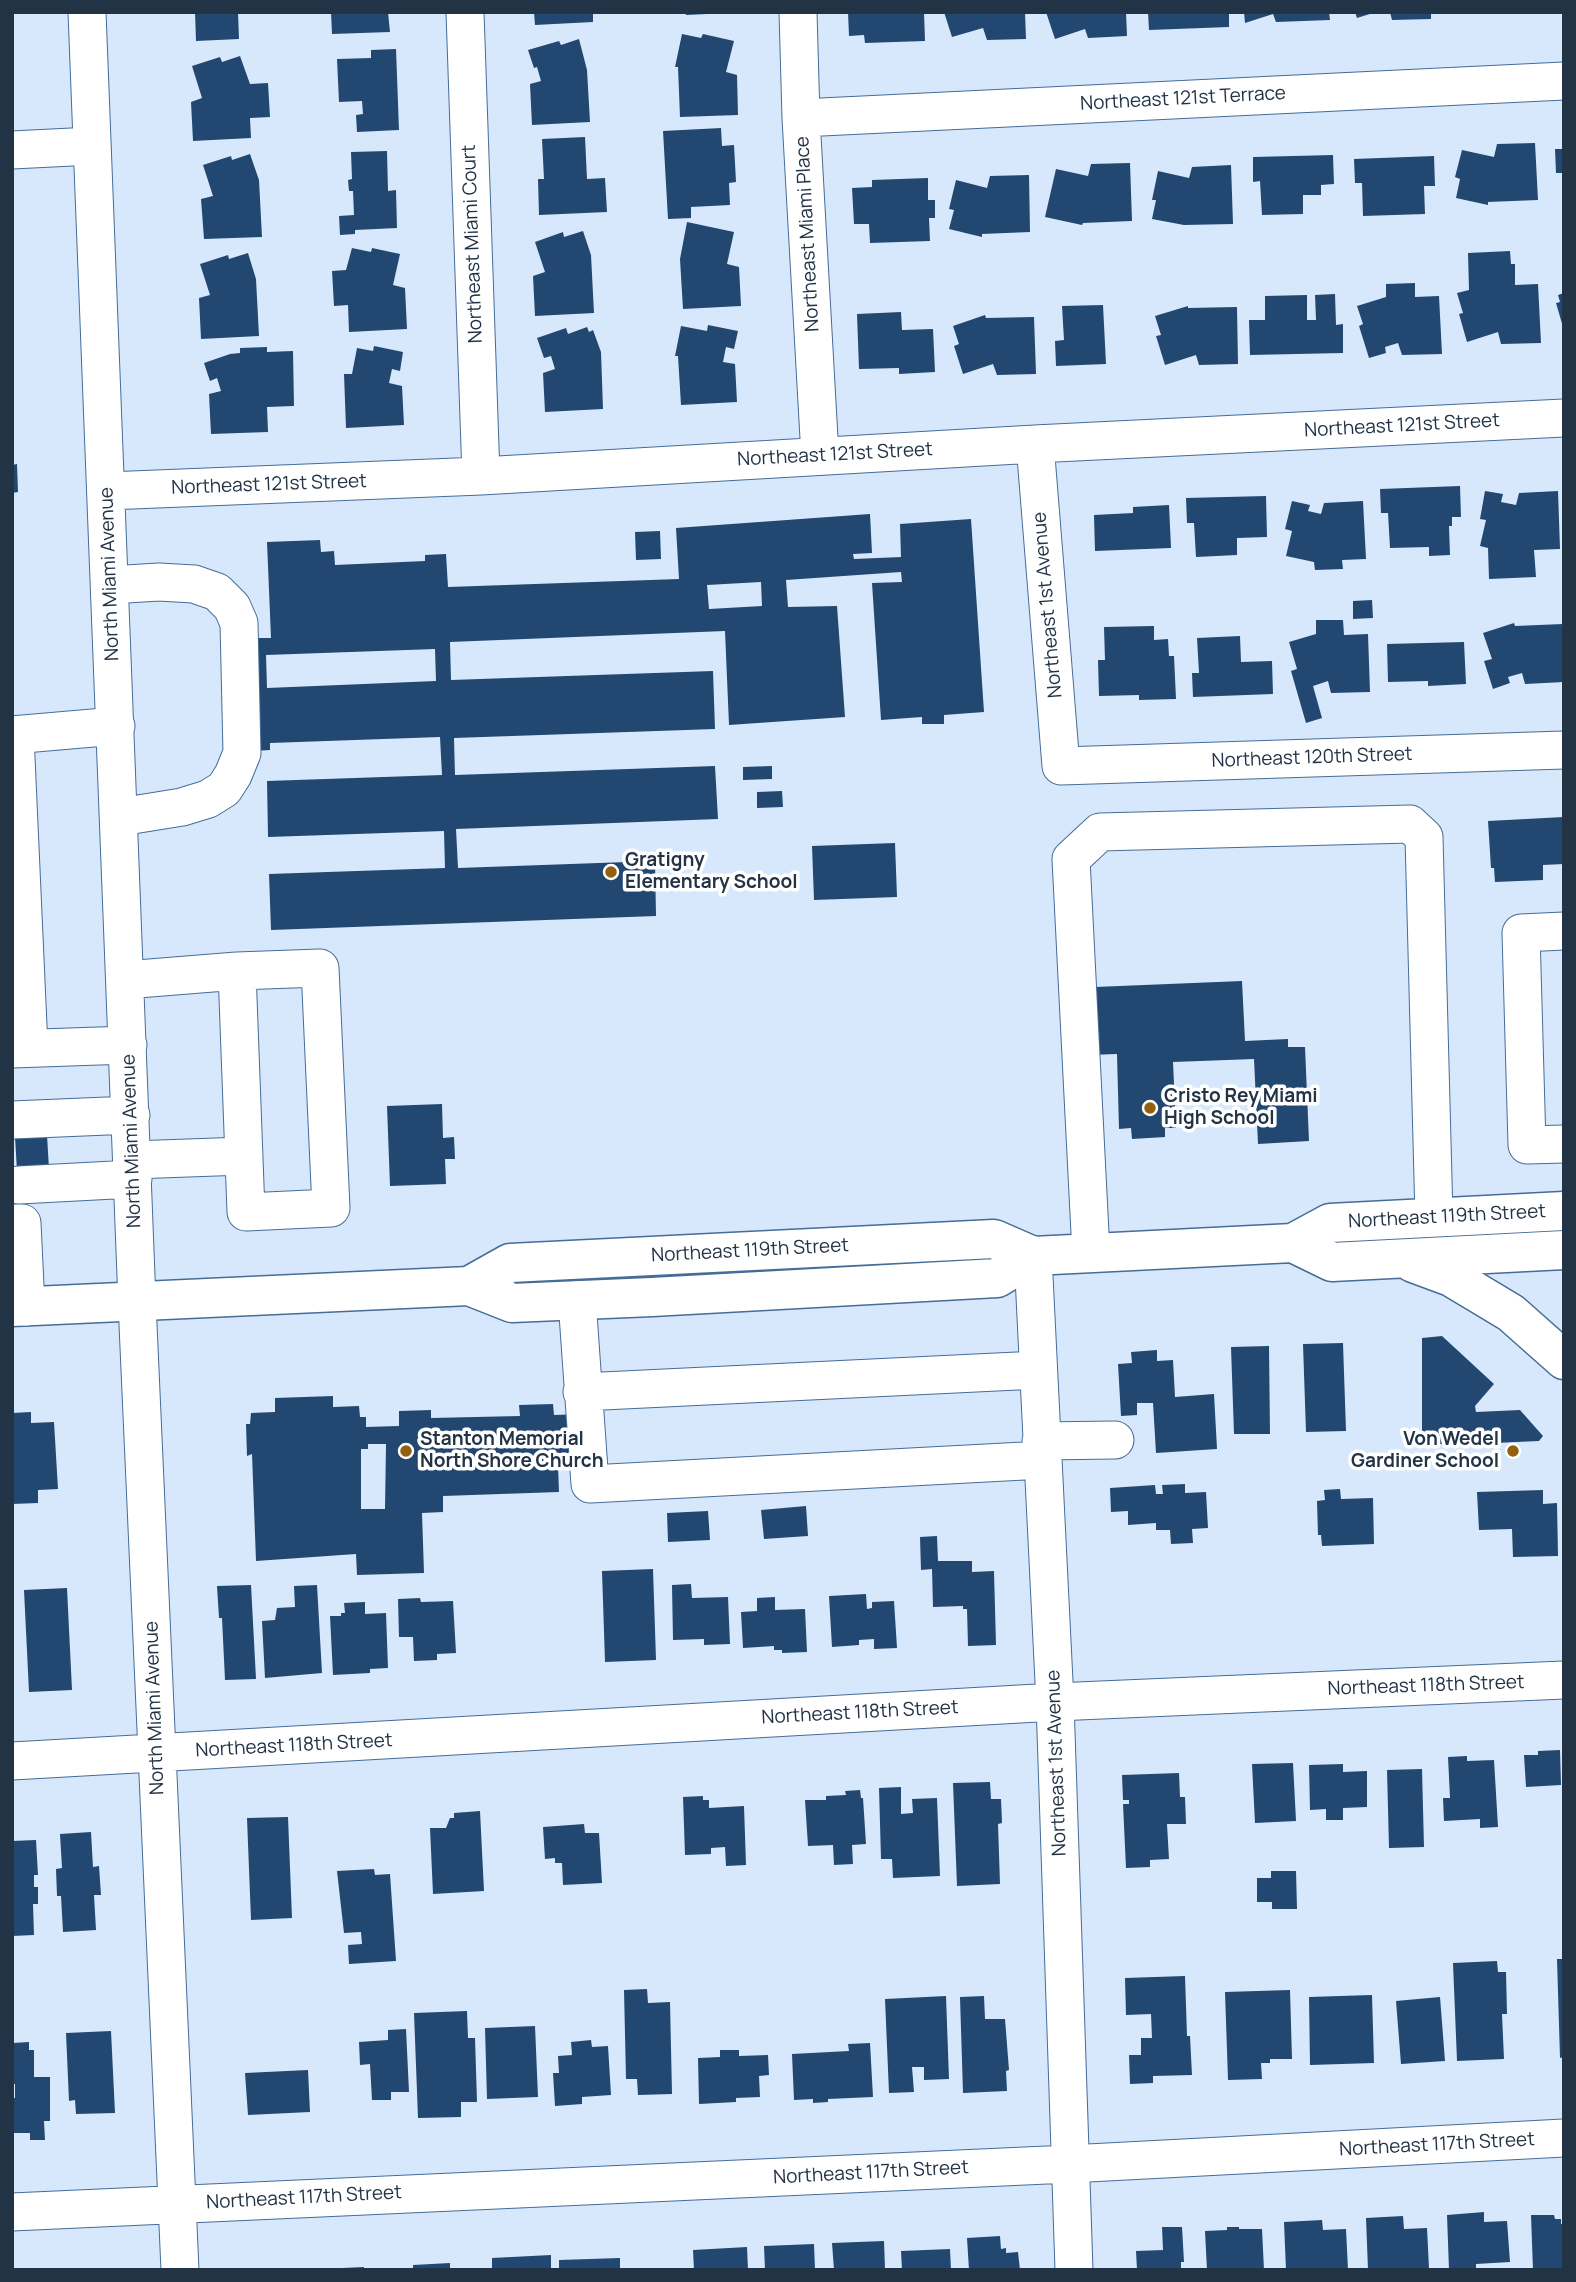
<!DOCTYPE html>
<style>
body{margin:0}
#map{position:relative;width:1576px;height:2282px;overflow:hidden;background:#d7e8fc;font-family:Manrope,sans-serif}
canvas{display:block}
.frame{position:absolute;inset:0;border:14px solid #223346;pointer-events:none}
</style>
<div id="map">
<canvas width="1576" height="2282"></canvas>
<div class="frame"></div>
</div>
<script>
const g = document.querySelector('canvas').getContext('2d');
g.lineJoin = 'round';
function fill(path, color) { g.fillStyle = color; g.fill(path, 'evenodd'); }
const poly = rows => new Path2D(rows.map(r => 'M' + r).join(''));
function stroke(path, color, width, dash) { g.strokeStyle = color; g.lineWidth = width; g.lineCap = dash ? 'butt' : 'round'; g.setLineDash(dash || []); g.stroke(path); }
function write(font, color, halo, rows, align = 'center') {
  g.font = font + ' Manrope,sans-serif'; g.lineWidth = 7; g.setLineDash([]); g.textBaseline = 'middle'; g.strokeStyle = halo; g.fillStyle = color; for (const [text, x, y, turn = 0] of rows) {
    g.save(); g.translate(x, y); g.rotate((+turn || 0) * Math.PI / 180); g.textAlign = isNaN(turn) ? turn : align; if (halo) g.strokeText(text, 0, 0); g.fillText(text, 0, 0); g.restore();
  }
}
fill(poly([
 [195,12,238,12,239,39,196,41],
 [331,12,388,12,390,32,332,34],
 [534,12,593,12,593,22,535,25],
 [686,12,707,12,707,14,686,15],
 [848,12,924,12,925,41,865,43,864,35,849,36],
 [944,12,1025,12,1026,39,987,40,983,28,952,37],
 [1046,12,1126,12,1127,36,1088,38,1085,29,1055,39],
 [1148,12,1229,12,1229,27,1149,30],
 [1244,12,1329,12,1330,20,1276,22,1273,14,1245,23],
 [1355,12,1373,12,1373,13,1357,18],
 [1390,12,1431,12,1431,19,1392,20],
 [682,34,701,38,703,34,734,41,726,72,737,75,738,115,680,117,678,67,675,67],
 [579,39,587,70,590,122,532,125,530,84,541,81,537,67,534,68,528,50,559,41,561,45],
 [396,49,399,130,357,132,356,115,363,114,362,101,339,102,337,59,371,58,371,50],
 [240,56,250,84,268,83,270,117,250,118,251,138,193,141,191,102,202,98,192,66,220,57,222,62],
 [721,128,722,146,734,145,736,182,729,183,730,205,691,207,691,218,668,219,663,131],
 [585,137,587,179,605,178,607,212,539,215,538,179,544,179,542,139],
 [1535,143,1538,200,1488,202,1488,205,1456,198,1460,179,1455,177,1462,150,1494,157,1497,144],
 [1555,149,1564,149,1564,173,1556,173],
 [387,151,388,191,396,190,397,228,355,230,355,234,340,235,339,216,354,215,353,191,349,191,348,180,352,179,351,152],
 [250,154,259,180,262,237,204,239,201,199,213,196,203,165,231,156,232,160],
 [1333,155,1334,184,1321,185,1321,195,1303,195,1303,214,1262,215,1260,181,1253,182,1253,157],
 [1434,156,1435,186,1424,186,1425,214,1363,216,1362,183,1355,183,1354,159],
 [1130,163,1132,221,1083,223,1082,225,1045,217,1056,169,1088,176,1091,164],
 [1231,165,1233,224,1184,225,1152,219,1156,200,1152,200,1158,171,1189,178,1192,167],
 [1029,175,1030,232,982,234,982,237,949,229,954,210,949,209,956,180,987,188,990,176],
 [928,178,928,200,935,200,935,218,929,218,930,241,870,243,869,224,854,224,852,188,872,187,872,180],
 [687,222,734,232,727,264,739,267,741,306,683,309,680,259],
 [583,231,591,255,594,313,535,316,533,276,545,272,535,242,563,232,564,237],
 [352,248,371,252,372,248,400,254,393,285,405,288,407,329,349,332,348,305,334,306,332,271,346,270],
 [1510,251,1511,264,1515,264,1515,285,1538,284,1541,343,1501,344,1498,332,1467,342,1459,314,1463,313,1457,293,1469,290,1468,253],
 [248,253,256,279,259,336,201,339,199,298,210,295,200,264,228,255,229,259],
 [1415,283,1415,297,1439,296,1442,354,1402,355,1398,343,1385,347,1386,353,1369,358,1359,326,1363,324,1357,306,1386,297,1386,284],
 [1564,293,1564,326,1563,327,1556,303,1560,302,1558,295],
 [1335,294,1336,325,1343,324,1343,353,1250,355,1249,320,1265,320,1265,296,1307,295,1307,320,1316,320,1315,295],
 [1103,305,1106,364,1056,366,1055,341,1064,340,1062,306],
 [1188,306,1188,308,1237,307,1238,364,1199,365,1196,355,1165,365,1156,336,1161,335,1155,316],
 [901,312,902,330,933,329,935,372,899,374,899,368,859,369,857,314],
 [985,315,986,318,1034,317,1036,374,997,375,993,364,963,374,954,346,959,344,953,326],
 [708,325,738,331,734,349,726,347,723,362,735,364,737,402,681,405,678,356,675,356,681,326,707,331],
 [587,327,589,332,593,330,601,352,603,409,545,412,543,373,555,369,551,356,544,358,537,338,566,328,568,334],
 [374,346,403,352,400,371,392,369,389,383,402,386,404,425,346,428,344,374,352,374,357,348,373,351],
 [267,347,267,352,293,351,294,406,267,407,268,432,211,434,209,394,221,391,217,378,210,381,204,363,230,354,240,353,240,348],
 [17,464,18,492,12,493,12,465],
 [1460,486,1461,517,1452,517,1452,526,1449,526,1450,555,1429,556,1429,547,1390,548,1388,513,1381,513,1380,489],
 [1485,491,1503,494,1501,502,1516,505,1519,493,1558,491,1560,549,1534,550,1536,577,1489,579,1488,548,1480,546,1486,520,1480,519],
 [1266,496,1267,537,1237,538,1237,555,1196,557,1194,523,1187,523,1186,498],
 [1292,501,1310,505,1308,511,1321,514,1324,503,1363,501,1366,559,1342,560,1343,569,1315,570,1314,562,1286,556,1292,531,1285,529],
 [1169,505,1171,548,1095,551,1094,515,1133,513,1133,507],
 [870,514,872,553,853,554,854,559,901,557,900,524,971,519,984,712,944,715,944,724,922,724,922,717,881,720,872,583,902,582,901,572,786,580,788,607,837,606,845,717,729,725,725,631,450,642,451,680,713,671,715,729,454,738,455,775,715,766,718,819,456,829,458,868,655,861,656,916,271,930,269,874,445,868,444,831,268,837,267,781,442,775,440,737,270,743,270,750,253,751,248,638,271,638,267,542,320,540,321,552,334,551,335,565,425,561,425,555,446,554,448,587,679,579,676,528],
 [761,582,762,606,709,609,707,585],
 [435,649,436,681,267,688,266,655],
 [660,531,661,559,636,560,635,532],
 [1372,600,1373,618,1353,619,1353,601],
 [1316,620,1343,620,1344,635,1368,634,1370,692,1331,693,1328,681,1313,686,1322,718,1306,723,1291,671,1297,669,1289,642,1316,634],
 [1514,623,1515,626,1563,624,1564,682,1525,684,1522,673,1508,677,1510,683,1493,689,1484,661,1492,659,1483,633],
 [1154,626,1154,640,1168,639,1169,656,1174,656,1176,699,1139,700,1139,695,1099,696,1098,660,1105,660,1104,627],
 [1240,636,1241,662,1272,661,1273,694,1193,697,1192,673,1199,673,1197,638],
 [1464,642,1466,684,1428,686,1428,681,1388,682,1387,644],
 [772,766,772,779,743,780,743,767],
 [782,791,783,807,757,808,757,792],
 [1564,817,1564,864,1543,865,1543,880,1495,882,1494,868,1491,868,1488,821],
 [895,843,897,897,814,900,812,846],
 [1242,981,1245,1041,1288,1039,1288,1047,1305,1047,1309,1141,1258,1144,1254,1059,1173,1062,1176,1128,1165,1128,1165,1137,1132,1139,1131,1128,1119,1129,1117,1054,1087,1055,1095,987],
 [442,1104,443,1138,454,1137,455,1159,445,1159,446,1184,390,1186,387,1106],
 [47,1135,49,1169,17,1171,15,1137],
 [1442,1336,1494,1384,1475,1406,1476,1412,1520,1410,1543,1436,1539,1441,1449,1445,1422,1442,1422,1338],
 [1343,1343,1346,1431,1306,1432,1303,1344],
 [1269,1346,1270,1434,1234,1434,1231,1347],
 [1157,1350,1157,1361,1173,1360,1175,1397,1214,1394,1217,1449,1156,1453,1153,1403,1137,1403,1137,1415,1121,1416,1118,1364,1132,1363,1131,1352],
 [333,1396,333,1407,359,1406,360,1417,366,1417,366,1427,399,1426,399,1411,431,1410,431,1418,520,1416,519,1405,553,1404,554,1415,582,1414,576,1465,558,1465,559,1492,443,1496,443,1512,422,1513,424,1573,357,1575,356,1554,256,1561,252,1454,247,1456,246,1424,250,1424,251,1413,275,1412,275,1398],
 [368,1444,386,1444,385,1509,361,1509,361,1449,368,1449],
 [31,1412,31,1423,54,1422,58,1489,38,1490,38,1503,12,1504,12,1413],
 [1185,1484,1185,1493,1206,1492,1208,1528,1192,1529,1193,1543,1171,1544,1170,1530,1156,1530,1156,1523,1128,1525,1128,1511,1111,1512,1110,1488,1155,1485,1156,1494,1163,1494,1162,1485],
 [1340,1489,1341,1499,1373,1498,1374,1544,1322,1546,1321,1535,1318,1535,1317,1501,1325,1500,1324,1490],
 [1543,1490,1543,1504,1557,1503,1558,1556,1513,1557,1512,1529,1479,1530,1477,1492],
 [806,1506,808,1536,764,1539,761,1510],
 [708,1511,710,1540,668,1542,667,1513],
 [937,1536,938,1561,972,1561,972,1572,994,1571,996,1645,968,1646,967,1609,963,1609,963,1606,933,1607,932,1569,921,1570,920,1537],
 [653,1569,656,1660,605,1662,602,1571],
 [691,1584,692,1598,728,1597,730,1644,704,1645,704,1639,673,1640,672,1585],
 [251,1585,256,1679,225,1680,222,1618,219,1618,217,1586],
 [317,1585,322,1673,265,1678,262,1621,275,1620,277,1608,295,1607,294,1586],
 [67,1588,72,1690,29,1692,24,1590],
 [866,1594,867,1609,872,1608,872,1602,894,1601,897,1648,874,1649,874,1639,859,1640,859,1645,832,1647,829,1596],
 [775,1597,775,1610,805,1609,807,1652,782,1653,782,1650,774,1650,774,1646,743,1648,741,1612,757,1611,757,1598],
 [420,1598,421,1602,453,1601,456,1653,437,1654,437,1660,414,1661,413,1637,399,1637,398,1599],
 [365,1602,365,1614,386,1613,388,1668,370,1669,370,1673,333,1675,330,1616,341,1616,341,1613,345,1613,344,1603],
 [1560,1750,1561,1785,1526,1787,1524,1755,1538,1755,1538,1751],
 [1467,1756,1467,1761,1494,1760,1498,1827,1480,1828,1480,1819,1444,1821,1443,1798,1450,1798,1448,1757],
 [1293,1763,1296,1821,1255,1823,1252,1764],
 [1343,1764,1343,1772,1367,1771,1367,1807,1343,1808,1343,1820,1326,1820,1326,1809,1310,1810,1309,1765],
 [1422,1769,1424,1847,1389,1848,1387,1770],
 [1179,1773,1180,1797,1185,1797,1186,1824,1167,1824,1169,1859,1150,1860,1150,1867,1126,1868,1123,1804,1129,1804,1129,1800,1123,1800,1122,1775],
 [990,1782,991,1799,1001,1799,1002,1823,998,1824,1000,1884,957,1886,953,1783],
 [901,1787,901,1814,913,1813,912,1799,937,1798,940,1876,893,1878,892,1859,881,1859,879,1788],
 [860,1790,861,1798,863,1798,866,1844,852,1845,853,1864,834,1865,833,1845,808,1846,805,1800,826,1800,826,1796,846,1795,845,1791],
 [703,1796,703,1800,709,1800,709,1808,744,1806,746,1865,726,1866,725,1847,711,1848,711,1854,685,1855,683,1797],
 [480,1811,484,1891,433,1894,430,1828,446,1828,450,1818,454,1818,454,1813],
 [288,1817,292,1918,251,1920,247,1818],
 [584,1824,585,1833,599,1833,602,1883,563,1885,562,1863,555,1863,555,1858,545,1859,543,1827],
 [91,1832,93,1867,99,1866,101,1895,94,1895,96,1930,63,1932,61,1896,57,1896,56,1869,62,1868,60,1834],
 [36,1840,38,1875,34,1875,34,1887,38,1887,38,1904,33,1904,34,1935,12,1936,12,1841],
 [374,1869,375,1875,390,1874,396,1961,349,1964,348,1945,362,1944,361,1932,344,1933,337,1871],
 [1271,1871,1296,1871,1297,1909,1272,1909,1272,1902,1257,1902,1257,1878,1271,1878],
 [1557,1959,1564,1959,1564,2057,1560,2058],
 [1497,1961,1498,1972,1506,1972,1507,2014,1502,2014,1504,2059,1457,2061,1453,1963],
 [1185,1976,1187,2036,1190,2036,1192,2075,1153,2076,1153,2083,1130,2084,1129,2055,1141,2055,1141,2038,1152,2038,1151,2014,1126,2015,1125,1978],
 [647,1989,648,2003,670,2002,672,2094,638,2095,637,2079,626,2079,624,1990],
 [1290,1990,1292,2059,1270,2059,1270,2063,1261,2063,1262,2079,1228,2080,1225,1992],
 [1372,1995,1374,2063,1310,2065,1309,1997],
 [946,1996,949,2079,924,2080,924,2067,912,2067,914,2092,889,2093,885,1999],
 [984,1996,985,2019,1005,2019,1009,2070,1006,2071,1007,2091,963,2093,960,1997],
 [1440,1997,1445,2061,1401,2064,1396,2001],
 [467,2011,468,2038,475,2038,477,2102,461,2102,461,2117,418,2118,414,2013],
 [535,2026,538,2097,487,2099,485,2028],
 [406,2029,409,2092,391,2092,391,2100,372,2100,370,2064,360,2065,359,2042,388,2040,388,2030],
 [111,2031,115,2113,76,2114,75,2100,69,2101,66,2033],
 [591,2040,592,2047,608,2046,611,2095,582,2097,582,2104,555,2106,553,2073,559,2073,558,2056,572,2055,571,2042],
 [29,2042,29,2050,34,2050,34,2077,50,2077,50,2121,44,2121,45,2140,30,2140,30,2133,12,2133,12,2098,15,2098,15,2084,12,2084,12,2043],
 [870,2043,873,2097,828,2099,828,2102,813,2103,813,2099,794,2100,792,2054,849,2051,848,2044],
 [720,2050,739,2050,739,2056,768,2055,769,2075,759,2076,760,2097,736,2098,736,2102,699,2104,698,2058,720,2057],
 [308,2070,310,2112,248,2115,245,2073],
 [1484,2212,1484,2222,1507,2221,1510,2262,1476,2264,1476,2270,1449,2270,1447,2215],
 [1531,2215,1554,2215,1555,2219,1561,2219,1561,2224,1564,2224,1564,2270,1533,2270],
 [1403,2216,1404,2229,1427,2228,1429,2268,1368,2270,1366,2218],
 [1322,2220,1323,2230,1346,2229,1348,2270,1286,2270,1284,2222],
 [1162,2227,1182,2227,1184,2262,1181,2262,1181,2270,1137,2270,1136,2251,1163,2250],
 [1227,2227,1239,2227,1239,2229,1262,2229,1264,2270,1207,2270,1205,2231,1227,2230],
 [1000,2236,1001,2249,1006,2248,1006,2253,1018,2252,1020,2270,969,2270,967,2238],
 [884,2241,885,2269,834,2270,832,2243],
 [814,2244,815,2270,765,2270,764,2246],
 [747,2247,748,2270,694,2270,693,2250],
 [950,2249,951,2270,902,2270,901,2251],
 [551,2255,551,2270,492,2270,492,2258],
 [620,2258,620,2270,559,2270,559,2260],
 [450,2263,450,2270,413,2270,413,2265],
 [364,2267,364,2270,342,2270,342,2268]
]), '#224871');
const minor = poly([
 [87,12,137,1302,180,2270],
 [465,12,481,476],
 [798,12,801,118,820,456],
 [801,118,1564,81],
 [12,150,92,146],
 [1035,444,1061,766,1564,750],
 [107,491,481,476,1035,444,1564,418],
 [110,585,159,582,194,584,217,592,232,607,239,623,242,753,233,775,224,789,208,799,182,807,120,817],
 [12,735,116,726],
 [15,735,29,1048],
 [1564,931,1521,933,1527,1145,1564,1144],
 [125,980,237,971,320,968,331,1208,246,1212,237,971],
 [12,1049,128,1045],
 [12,1120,131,1115],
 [132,1160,244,1156],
 [19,1185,133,1179],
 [12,1223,22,1223,26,1307],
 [1091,1253,1071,859,1100,832,1410,824,1424,837,1434,1217],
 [1033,1256,1055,1702,1074,2270],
 [577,1300,590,1484,1043,1460],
 [582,1392,1038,1370],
 [1041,1441,1115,1440],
 [12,1761,1055,1702,1564,1680],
 [12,2212,1069,2164,1564,2138]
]);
const major = poly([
 [1293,1243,1332,1262,1564,1250],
 [1413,1263,1451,1277,1511,1313,1564,1360],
 [469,1286,510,1263,994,1239,1033,1256,1293,1243,1330,1223,1564,1211],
 [12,1307,469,1286,512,1303,652,1297,997,1278,1033,1256]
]);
stroke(minor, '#466c97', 39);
stroke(major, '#466c97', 41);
stroke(minor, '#fff', 37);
stroke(major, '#fff', 38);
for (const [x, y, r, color] of [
 [611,872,7,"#926110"],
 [1150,1108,7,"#926110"],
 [406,1451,7,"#926110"],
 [1513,1451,7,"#926110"]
]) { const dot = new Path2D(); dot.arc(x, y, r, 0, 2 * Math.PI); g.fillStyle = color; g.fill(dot); stroke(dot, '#fff', 2.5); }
write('19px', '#223346', '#fff', [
 ["Northeast 121st Terrace",1183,99,-3],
 ["Northeast Miami Place",808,234,-93],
 ["Northeast Miami Court",473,244,-92],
 ["Northeast 121st Street",1402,426,-3],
 ["Northeast 121st Street",835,455,-3],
 ["Northeast 121st Street",269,485,-2],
 ["North Miami Avenue",110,574,-92],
 ["Northeast 1st Avenue",1048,605,-95],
 ["Northeast 120th Street",1312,758,-2],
 ["North Miami Avenue",132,1141,-92],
 ["Northeast 119th Street",1447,1217,-3],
 ["Northeast 119th Street",750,1251,-3],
 ["Northeast 118th Street",1426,1686,-2],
 ["North Miami Avenue",155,1708,-92],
 ["Northeast 118th Street",860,1713,-3],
 ["Northeast 118th Street",294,1746,-3],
 ["Northeast 1st Avenue",1057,1763,-92],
 ["Northeast 117th Street",1437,2145,-3],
 ["Northeast 117th Street",871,2173,-3],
 ["Northeast 117th Street",304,2198,-3]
]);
write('bold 19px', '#223346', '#fff', [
 ["Gratigny",625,861],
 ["Elementary School",625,883],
 ["Cristo Rey Miami",1164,1097],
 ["High School",1164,1119],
 ["Stanton Memorial",420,1440],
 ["North Shore Church",420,1462],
 ["Von Wedel",1499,1440,"right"],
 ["Gardiner School",1499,1462,"right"]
], 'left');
</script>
